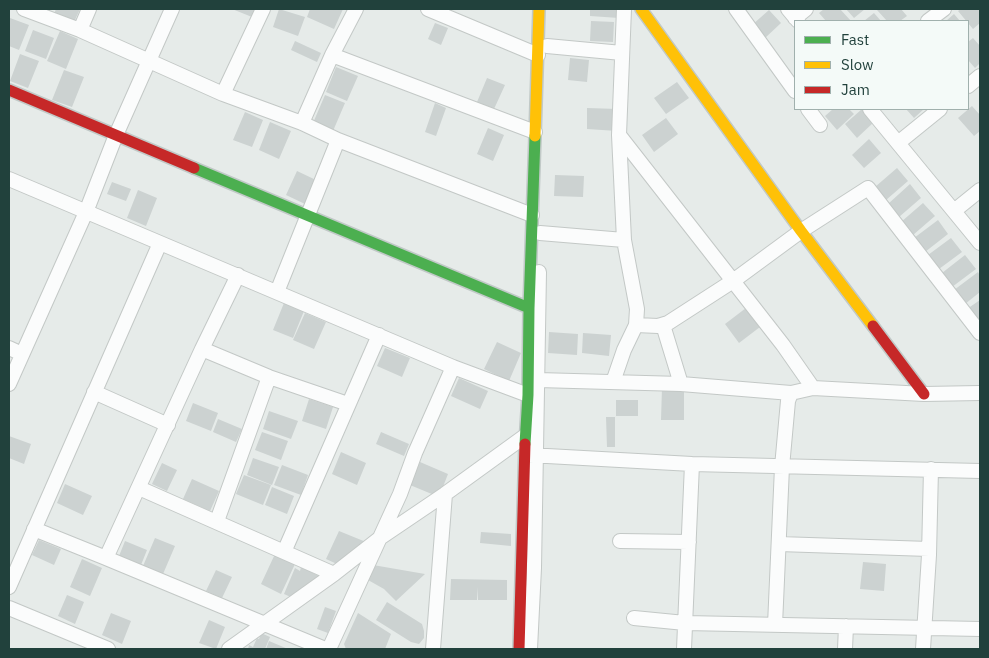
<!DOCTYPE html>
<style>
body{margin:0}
#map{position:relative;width:989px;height:658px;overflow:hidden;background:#e6ebe9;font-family:"IBM Plex Sans",sans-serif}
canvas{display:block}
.frame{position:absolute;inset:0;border:10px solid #21413c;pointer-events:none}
.legend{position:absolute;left:794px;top:20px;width:175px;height:90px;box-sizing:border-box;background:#f4faf8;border:1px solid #a0b0ad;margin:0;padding:6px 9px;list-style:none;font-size:15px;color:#21413c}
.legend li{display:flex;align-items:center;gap:10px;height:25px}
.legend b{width:25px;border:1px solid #a0b0ad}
</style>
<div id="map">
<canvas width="989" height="658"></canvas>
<div class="frame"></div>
<ul class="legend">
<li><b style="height:6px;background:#4caf50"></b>Fast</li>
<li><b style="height:6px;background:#ffc107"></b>Slow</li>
<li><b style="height:6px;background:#c62828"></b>Jam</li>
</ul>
</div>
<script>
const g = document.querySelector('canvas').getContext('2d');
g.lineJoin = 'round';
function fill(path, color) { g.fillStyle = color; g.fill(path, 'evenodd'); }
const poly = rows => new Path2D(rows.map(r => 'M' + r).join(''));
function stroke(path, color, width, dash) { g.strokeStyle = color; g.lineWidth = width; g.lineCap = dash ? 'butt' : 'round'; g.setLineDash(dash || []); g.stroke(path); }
fill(poly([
 [56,9,80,9,74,22,54,14],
 [232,9,256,9,252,17],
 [279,9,305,17,298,36,273,27],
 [310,9,343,9,334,29,307,17],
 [590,9,620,9,619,18,590,16],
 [824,9,840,9,851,21,826,21,819,13],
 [846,9,865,9,854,18],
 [878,9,901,9,907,16,900,21,887,21,877,10],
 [961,9,980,9,980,23,973,29,958,11],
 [769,10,781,23,764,39,752,25],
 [874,13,881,21,864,21],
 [954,14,960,21,946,21],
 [10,18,29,25,19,50,9,46],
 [591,21,614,22,613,42,590,41],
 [435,23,448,28,441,45,428,39],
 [33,30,54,38,46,59,25,51],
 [60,31,78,39,66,69,47,61],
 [973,38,980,46,980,63,975,68,968,60,968,42],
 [295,41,321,53,317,62,291,50],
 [20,54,39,61,28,88,10,81],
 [570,58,589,60,587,82,568,80],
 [336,67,358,76,347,101,326,92],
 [64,70,84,77,72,107,52,100],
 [487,78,505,85,494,109,477,102],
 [677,82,689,98,666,114,654,98],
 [325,95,345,103,333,131,313,123],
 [435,103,446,108,436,136,425,132],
 [972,106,980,115,980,131,974,136,958,118],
 [587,108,618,109,617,131,587,129],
 [833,109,849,109,854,114,837,130,825,116],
 [862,109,874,122,857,138,845,124],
 [906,109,924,109,914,118],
 [245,112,263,120,252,147,233,140],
 [666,118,678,134,654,152,642,135],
 [270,122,291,131,279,159,259,150],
 [488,128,504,135,493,161,477,154],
 [869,139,881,153,864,168,852,155],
 [897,168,908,181,886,200,875,187],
 [297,171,316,180,305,204,286,195],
 [555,175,584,176,583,197,554,196],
 [112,182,131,189,126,201,107,194],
 [910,184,921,198,899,217,888,204],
 [138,190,157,198,146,226,127,218],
 [923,203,935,216,913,235,901,222],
 [938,220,948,234,925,252,914,238],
 [951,238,962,252,939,269,928,255],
 [965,255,976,269,952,287,942,273],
 [978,272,980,276,980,292,965,304,954,290],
 [980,300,980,322,978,323,967,309],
 [284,303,304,311,293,338,273,330],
 [746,308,760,327,739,343,725,324],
 [305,313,326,322,314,349,293,340],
 [549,332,578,334,577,355,548,353],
 [583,333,611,335,609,356,582,353],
 [497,342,521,353,509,381,484,369],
 [385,348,410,358,402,377,377,366],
 [459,378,488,391,480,409,451,396],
 [662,388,684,389,684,420,661,420],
 [309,399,333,407,326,429,302,421],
 [616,400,638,400,638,416,616,416],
 [193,403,218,413,211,431,186,421],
 [269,411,298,421,291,439,263,429],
 [606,417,615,417,615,447,607,447],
 [218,419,242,429,236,442,213,432],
 [262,432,288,441,281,460,255,450],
 [381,432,409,444,404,456,376,444],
 [9,436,31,444,24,464,9,458],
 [341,452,366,463,357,485,332,474],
 [253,458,279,467,272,485,247,475],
 [420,462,448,474,439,497,410,485],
 [162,463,177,470,167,491,152,484],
 [282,465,308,475,301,495,274,485],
 [244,475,271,485,263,505,236,494],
 [192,479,219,491,210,511,183,499],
 [65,484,92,496,83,515,57,503],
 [272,487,294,496,287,514,265,505],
 [339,531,366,542,337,564,326,559],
 [481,532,511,534,511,546,480,543],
 [155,538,175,546,163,574,143,566],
 [39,540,61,549,54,565,32,555],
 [125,541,147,550,141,565,119,556],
 [275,554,295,564,281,594,261,584],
 [82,559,102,568,90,596,70,587],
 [863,562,886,564,884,591,860,589],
 [373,565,425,574,396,601,384,589,368,580],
 [301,567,319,576,293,598,284,594,295,568,300,571],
 [216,570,232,577,222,598,206,591],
 [451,579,507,580,507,600,478,600,478,587,477,600,450,600],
 [67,595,84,602,75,624,58,616],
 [387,602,422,624,424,631,424,638,419,644,411,642,376,620],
 [325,607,336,611,328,633,317,629],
 [111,613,131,621,122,644,102,635],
 [358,613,391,634,385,649,346,649,344,644],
 [209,620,225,627,216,649,199,643],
 [261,633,270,637,265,649,248,649,249,645,253,647,257,638,259,639],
 [269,641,288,649,266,649]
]), '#ccd2d1');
const street = poly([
 [24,9,80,30,223,94,302,123,338,140,277,292],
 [428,9,538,55],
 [736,9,795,91],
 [788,9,798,21],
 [795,18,806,9],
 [928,21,944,9],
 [80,30,89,9],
 [547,46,622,53],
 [332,55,356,9],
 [968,86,980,76],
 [223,94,263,9],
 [808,109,820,125],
 [870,109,980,243],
 [302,123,332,55,535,132],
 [619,135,783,345,813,388],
 [338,140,532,215],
 [898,143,940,109],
 [9,179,453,367,528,395],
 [954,211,980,190],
 [540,233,624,240],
 [636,325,658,326,668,323,733,281,801,231,868,188,980,333],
 [663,325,681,384],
 [9,348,22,354],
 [202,349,269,377,348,404],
 [538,380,681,384,791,393],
 [613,382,624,350,636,325,637,309,624,240,619,135,624,9],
 [9,384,86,212,116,135,172,9],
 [94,392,168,425],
 [529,455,692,464,980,471],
 [139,488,334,574],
 [217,521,269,377],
 [34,529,106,558,202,349,238,275],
 [620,541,689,542],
 [779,544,929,549],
 [284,552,379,335],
 [106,558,325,649],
 [9,587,160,243],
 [9,608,108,649],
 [634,618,685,623,980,629],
 [775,625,782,467,788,401,791,393,813,388,924,394,980,393],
 [229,649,334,574,380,538,445,494,525,436,532,437],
 [329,649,400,494,415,453,453,367],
 [433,649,445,494],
 [530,649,534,568,539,272],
 [684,649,692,464],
 [845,649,846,626],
 [923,649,929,555,931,469]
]);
const fast = poly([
 [194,168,529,308],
 [525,444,528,395,529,308,535,136]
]);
const slow = poly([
 [641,9,801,231,873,326],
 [535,136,539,9]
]);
const jam = poly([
 [9,90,194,168],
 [873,326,924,394],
 [519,649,525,444]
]);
stroke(street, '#c3c8c6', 16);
stroke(fast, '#c1c9c7', 14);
stroke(slow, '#c1c9c7', 14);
stroke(jam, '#c1c9c7', 14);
stroke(street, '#fbfcfc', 14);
stroke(fast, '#4caf50', 11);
stroke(slow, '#ffc107', 11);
stroke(jam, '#c62828', 11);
</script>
